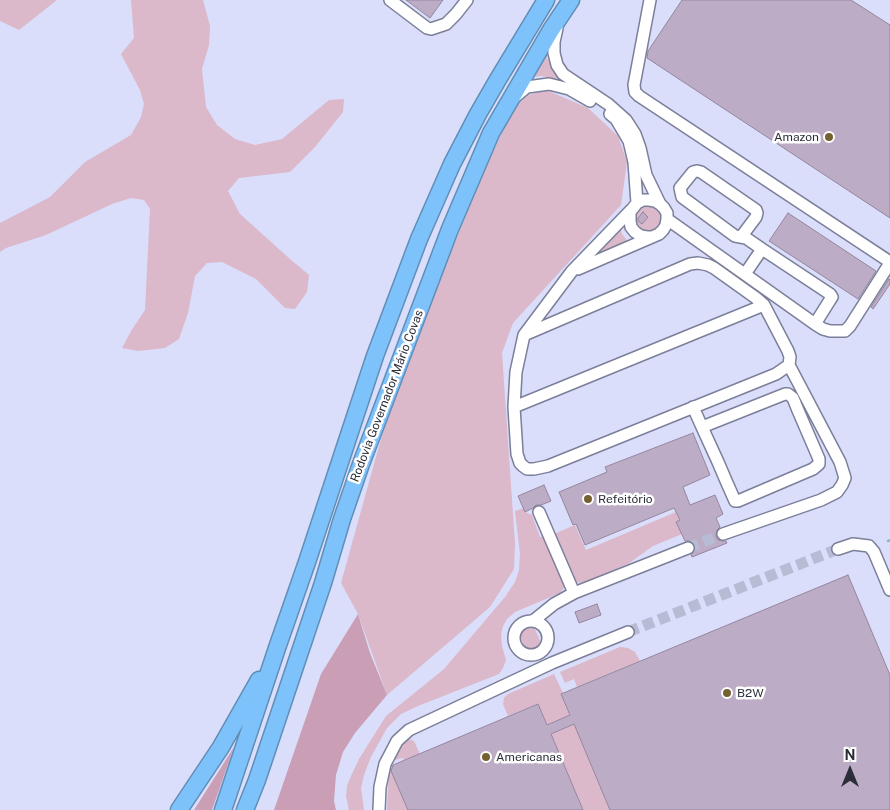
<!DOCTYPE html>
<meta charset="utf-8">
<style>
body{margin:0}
#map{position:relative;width:890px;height:810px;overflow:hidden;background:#dadefb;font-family:"Public Sans",sans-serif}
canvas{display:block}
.north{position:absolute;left:825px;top:745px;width:50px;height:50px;-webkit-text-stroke:4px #fff;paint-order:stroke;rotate:0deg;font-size:14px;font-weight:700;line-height:20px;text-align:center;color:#2b2d38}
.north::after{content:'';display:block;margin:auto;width:18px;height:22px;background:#2b2d38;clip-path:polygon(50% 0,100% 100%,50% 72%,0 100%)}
</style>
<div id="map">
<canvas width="890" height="810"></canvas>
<div class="north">N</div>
</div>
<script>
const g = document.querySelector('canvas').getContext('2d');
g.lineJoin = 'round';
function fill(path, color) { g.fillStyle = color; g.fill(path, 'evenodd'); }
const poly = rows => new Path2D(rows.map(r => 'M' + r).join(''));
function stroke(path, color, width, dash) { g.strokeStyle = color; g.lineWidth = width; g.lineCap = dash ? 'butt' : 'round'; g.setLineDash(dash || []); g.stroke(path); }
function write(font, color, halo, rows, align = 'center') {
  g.font = font + ' "Public Sans",sans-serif'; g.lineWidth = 5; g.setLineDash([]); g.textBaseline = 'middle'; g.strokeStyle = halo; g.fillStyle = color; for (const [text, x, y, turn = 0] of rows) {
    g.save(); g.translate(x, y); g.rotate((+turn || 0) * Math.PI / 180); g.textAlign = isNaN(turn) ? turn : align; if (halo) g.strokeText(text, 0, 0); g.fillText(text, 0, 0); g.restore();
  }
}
fill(poly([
 [0,0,57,0,19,30,0,21],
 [131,0,203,0,210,26,209,45,202,69,206,107,217,125,235,139,255,145,282,139,329,100,344,99,343,112,315,147,290,172,239,178,228,191,240,214,290,259,309,275,307,292,295,309,285,308,256,279,222,262,207,263,195,276,188,313,179,339,165,348,138,351,122,348,131,331,145,310,150,209,144,200,131,198,112,204,46,235,6,248,0,252,0,223,50,197,85,162,131,135,141,117,144,104,140,90,121,54,134,38],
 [547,48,547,59,564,80,541,76,533,77,525,81],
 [546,90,588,108,618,136,627,162,621,205,513,323,502,353,515,544,514,569,490,607,387,695,358,614,341,583,384,428,439,281,483,174,509,117,518,103,529,95],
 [645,204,660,208,663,221,656,231,647,232,640,230,636,224,635,214,638,208],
 [620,228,622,234,629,243,593,258],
 [524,508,525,512,532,515,540,537,545,536,565,585,564,588,560,593,515,612,507,619,503,626,501,634,502,646,506,660,503,668,499,674,418,706,401,714,387,728,371,757,364,775,361,788,364,810,349,810,346,796,347,786,351,776,359,759,386,716,444,669,505,597,515,582,519,570,520,554,515,511],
 [676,512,680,520,676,522,682,534,653,546,628,564,583,583,575,582,554,534,575,525,586,550],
 [530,627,534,627,541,643,537,648,532,649,529,649,524,646,521,638,520,634,523,629],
 [620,647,628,648,635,652,640,661,577,687,574,679,565,683,560,672],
 [554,674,563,693,561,694,570,715,547,725,538,704,508,716,503,704,504,698,508,694],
 [574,724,610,810,583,810,551,734],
 [409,739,414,741,420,754,404,760,402,758,395,760,393,759,392,757,405,740],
 [389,767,408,810,387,810]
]), '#dbb8ca');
fill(poly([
 [358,614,370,653,387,695,355,733,343,752,336,775,334,801,336,810,274,810,321,674],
 [234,747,212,810,194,810]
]), '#ca9fb5');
stroke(poly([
 [888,541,890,540]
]), '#83bac4', 2.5);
const building = poly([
 [406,0,443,0,430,18,406,0],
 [682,0,851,0,890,25,890,218,647,58,648,51,682,0],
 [643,212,648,217,642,224,638,221,638,218,643,212],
 [788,213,876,271,858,299,769,241,788,213],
 [889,279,890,280,890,284,873,309,871,307,889,279],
 [693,433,710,475,683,487,690,505,715,495,723,514,716,518,720,527,717,530,716,536,718,540,722,541,726,541,727,543,692,557,691,555,695,550,695,546,692,542,689,541,685,541,676,522,680,520,674,508,585,545,576,524,573,525,559,492,607,472,605,467,693,433],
 [544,485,551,501,541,505,536,505,533,508,525,512,518,496,544,485],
 [848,575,890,675,890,810,610,810,574,724,551,734,583,810,408,810,391,771,393,765,538,704,547,725,570,715,561,694,848,575],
 [597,604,601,615,579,623,575,612,597,604]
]);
fill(building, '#bcacc5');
stroke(building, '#95869f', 1);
stroke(poly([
 [688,548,723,534],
 [628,632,838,549]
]), '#b7bbd4', 11, [11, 5.5]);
const minor = poly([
 [390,0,427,28,431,29,446,24,456,14,467,0],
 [650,0,634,85,635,92,639,96,890,262],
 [557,28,554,42,554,53,557,65,563,74,608,104,626,120,635,134,640,148,646,175,660,204,664,208,667,213,667,219,666,225,663,230,659,234,578,269],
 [516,96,527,87,549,84,569,89,590,101],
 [610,114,616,119,629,141,634,162,637,203],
 [667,219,815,324,823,329,830,331,845,331,850,326,890,263],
 [652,237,647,237,641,236,635,232,631,227,630,221,630,212,637,203,643,200,649,200,655,201,660,204],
 [741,237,756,217,757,213,756,210,701,172,697,171,693,172,680,188,682,197,735,236,746,238,762,249,745,274],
 [762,249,830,294,832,297,830,300,815,324],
 [524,335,690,264,698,263,708,265,714,268,756,298,764,305,788,351,790,357,789,365,776,374,548,466,534,469,527,469,523,466,520,463,517,454,514,407,516,372,524,335,572,271,631,210],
 [514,407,764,305],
 [693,407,702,427,718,462,727,483,735,501,738,501,813,469,819,464,819,459,797,408,793,398,788,394,785,394,702,427],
 [539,512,574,593],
 [723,534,821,500,837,492,842,485,845,478,840,462,789,365],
 [838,549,853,544,869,546,874,552,890,590],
 '514 638a17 17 0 1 1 34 0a17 17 0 1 1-34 0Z',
 [533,621,554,604,574,593,688,548],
 [379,810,380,787,385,764,397,741,409,730,552,663,628,632]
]);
const highway = poly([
 [179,810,221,747,259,680],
 [223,810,277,648,307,562,375,356,419,239,452,164,478,114,497,81,546,0],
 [245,810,257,780,323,583,342,519,361,464,450,229,491,133,551,30,571,0]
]);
stroke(minor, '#7b7f99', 14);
stroke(highway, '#618eb7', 19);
stroke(minor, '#fff', 11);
stroke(highway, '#7ec2fb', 16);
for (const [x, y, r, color] of [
 [829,137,5,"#73612f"],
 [588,499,5,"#73612f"],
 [727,693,5,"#73612f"],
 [486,757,5,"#73612f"]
]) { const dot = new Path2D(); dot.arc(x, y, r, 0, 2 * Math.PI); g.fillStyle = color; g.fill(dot); stroke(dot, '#fff', 2); }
write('12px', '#2b2d38', '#fff', [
 ["Amazon",819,137,"right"],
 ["Refeitório",598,499],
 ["B2W",737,693],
 ["Americanas",496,757]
], 'left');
write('12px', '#2b2d38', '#fff', [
 ["Rodovia Governador Mário Covas",387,396,-69]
]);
</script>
